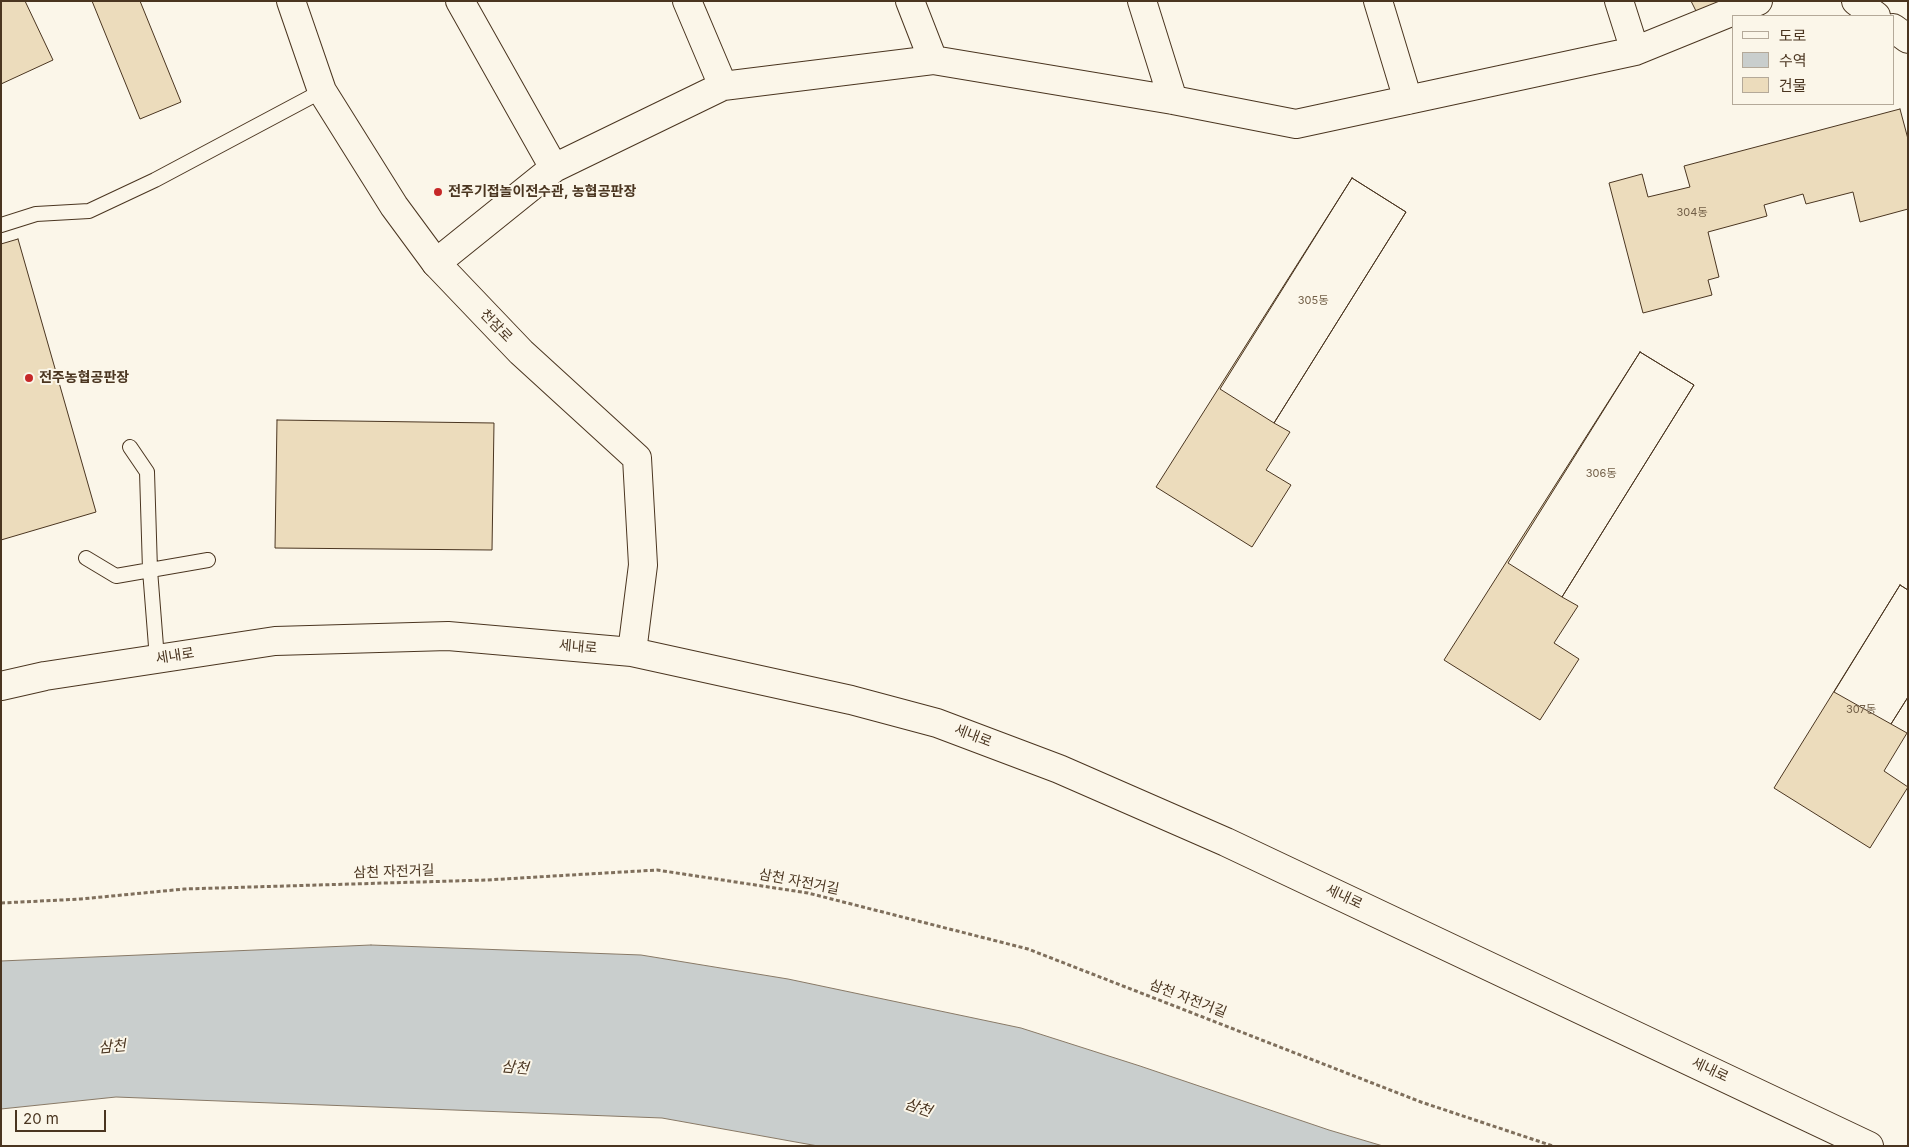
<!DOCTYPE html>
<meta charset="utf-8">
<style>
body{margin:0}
#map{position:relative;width:1909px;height:1147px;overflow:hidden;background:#fbf6e9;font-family:Inter,"Noto Sans KR",sans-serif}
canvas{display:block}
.frame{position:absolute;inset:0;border:2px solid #4a3520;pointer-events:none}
.legend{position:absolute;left:1732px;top:15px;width:162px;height:90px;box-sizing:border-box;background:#fbf6e9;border:1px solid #b4a999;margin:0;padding:6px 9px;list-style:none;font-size:15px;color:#4a3520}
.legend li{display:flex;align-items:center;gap:10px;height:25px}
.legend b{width:25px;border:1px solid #b4a999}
.scale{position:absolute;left:15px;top:1110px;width:91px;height:22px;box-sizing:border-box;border:2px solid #4a3520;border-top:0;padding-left:6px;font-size:15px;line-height:18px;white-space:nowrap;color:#4a3520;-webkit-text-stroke:4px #fbf6e9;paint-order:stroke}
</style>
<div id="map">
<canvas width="1909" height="1147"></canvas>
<div class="frame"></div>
<ul class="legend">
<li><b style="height:6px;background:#fbf6e9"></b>도로</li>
<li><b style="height:14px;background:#c9cecd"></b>수역</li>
<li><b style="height:14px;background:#ecdcbc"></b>건물</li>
</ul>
<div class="scale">20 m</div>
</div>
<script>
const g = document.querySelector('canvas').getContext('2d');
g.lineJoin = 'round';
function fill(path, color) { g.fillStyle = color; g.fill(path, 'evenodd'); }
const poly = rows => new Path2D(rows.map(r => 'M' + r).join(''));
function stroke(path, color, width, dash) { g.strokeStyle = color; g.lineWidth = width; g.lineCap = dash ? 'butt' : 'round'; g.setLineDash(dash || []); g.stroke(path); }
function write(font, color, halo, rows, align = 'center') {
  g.font = font + ' Inter,"Noto Sans KR",sans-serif'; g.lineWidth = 4; g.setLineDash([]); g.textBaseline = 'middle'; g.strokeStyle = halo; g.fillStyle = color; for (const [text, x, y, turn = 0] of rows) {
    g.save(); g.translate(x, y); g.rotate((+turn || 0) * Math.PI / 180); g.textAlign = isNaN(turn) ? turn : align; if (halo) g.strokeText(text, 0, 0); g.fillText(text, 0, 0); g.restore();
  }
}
const water = poly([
 [371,945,641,955,788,979,1021,1028,1140,1066,1329,1130,1383,1146,818,1146,662,1118,116,1097,1,1109,1,961,371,945]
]);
fill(water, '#c9cecd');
stroke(water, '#887966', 1);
const building = poly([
 [1,1,25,1,53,60,1,84,1,1],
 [92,1,140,1,181,102,140,119,92,1],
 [1691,1,1722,1,1697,13,1691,1],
 [1900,109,1908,139,1908,209,1860,222,1853,192,1806,204,1803,194,1764,205,1767,216,1708,232,1719,277,1708,280,1712,295,1643,313,1609,183,1642,174,1648,197,1690,187,1684,166,1900,109],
 [1352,178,1406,212,1274,423,1290,432,1266,470,1291,485,1252,547,1156,487,1352,178],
 [1352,178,1406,212,1274,423,1220,389,1352,178],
 [18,239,96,512,1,540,1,244,18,239],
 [1640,352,1694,385,1562,597,1578,606,1554,643,1579,659,1540,720,1444,660,1640,352],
 [1640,352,1694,385,1562,597,1508,563,1640,352],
 [277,420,494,423,492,550,275,548,277,420],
 [1900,585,1908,590,1908,697,1891,724,1907,733,1884,771,1908,787,1870,848,1774,788,1900,585],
 [1900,585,1908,590,1908,697,1891,724,1834,692,1900,585]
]);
fill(building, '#ecdcbc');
stroke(building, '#4a3520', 1);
const lane = poly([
 [1,225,36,214,89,211,155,180,322,91],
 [130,447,147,472,150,570,157,659],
 [86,558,116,576,208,560]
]);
const street = poly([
 [460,1,554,168],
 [687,1,723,86],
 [910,1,933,60],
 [1142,1,1173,100],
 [1378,1,1408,100],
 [1619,1,1635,51],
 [436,263,554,168,723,86,933,60,1173,100,1296,124,1635,51,1758,1]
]);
const secondary = poly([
 [291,1,322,91,394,206,436,263,521,352,637,458,643,565,632,652],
 [1856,1,1876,16],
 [1893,28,1908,39],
 [1,686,45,676,275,641,448,636,632,652,851,700,937,723,1059,769,1226,842,1869,1146]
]);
stroke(lane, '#4a3520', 16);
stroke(street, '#4a3520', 30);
stroke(secondary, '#4a3520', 30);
stroke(poly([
 [1,903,81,899,184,889,486,880,657,870,808,893,1028,949,1421,1102,1553,1146]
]), '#7f6f5c', 3, [4, 2.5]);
stroke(lane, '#fbf6e9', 14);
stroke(street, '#fbf6e9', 28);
stroke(secondary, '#fbf6e9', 28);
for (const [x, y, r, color] of [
 [438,192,5,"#c62828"],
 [29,378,5,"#c62828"]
]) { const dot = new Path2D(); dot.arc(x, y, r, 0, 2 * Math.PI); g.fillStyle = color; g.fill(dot); stroke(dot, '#fbf6e9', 2); }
write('11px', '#725f47', null, [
 ["304동",1692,213],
 ["305동",1313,301],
 ["306동",1601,474],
 ["307동",1861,710]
]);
write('bold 14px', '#4a3520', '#fbf6e9', [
 ["전주기접놀이전수관, 농협공판장",448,192],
 ["전주농협공판장",39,378]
], 'left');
write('14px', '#4a3520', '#fbf6e9', [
 ["천잠로",496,326,46],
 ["세내로",578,647,5],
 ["세내로",175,656,-9],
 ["세내로",973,736,21],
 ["삼천 자전거길",394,872,-2],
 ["삼천 자전거길",799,882,11],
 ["세내로",1344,897,25],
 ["삼천 자전거길",1188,999,21],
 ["세내로",1710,1070,25]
]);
write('italic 15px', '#4a3520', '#fbf6e9', [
 ["삼천",112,1047,-5],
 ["삼천",515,1068,5],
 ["삼천",918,1108,19]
]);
</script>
